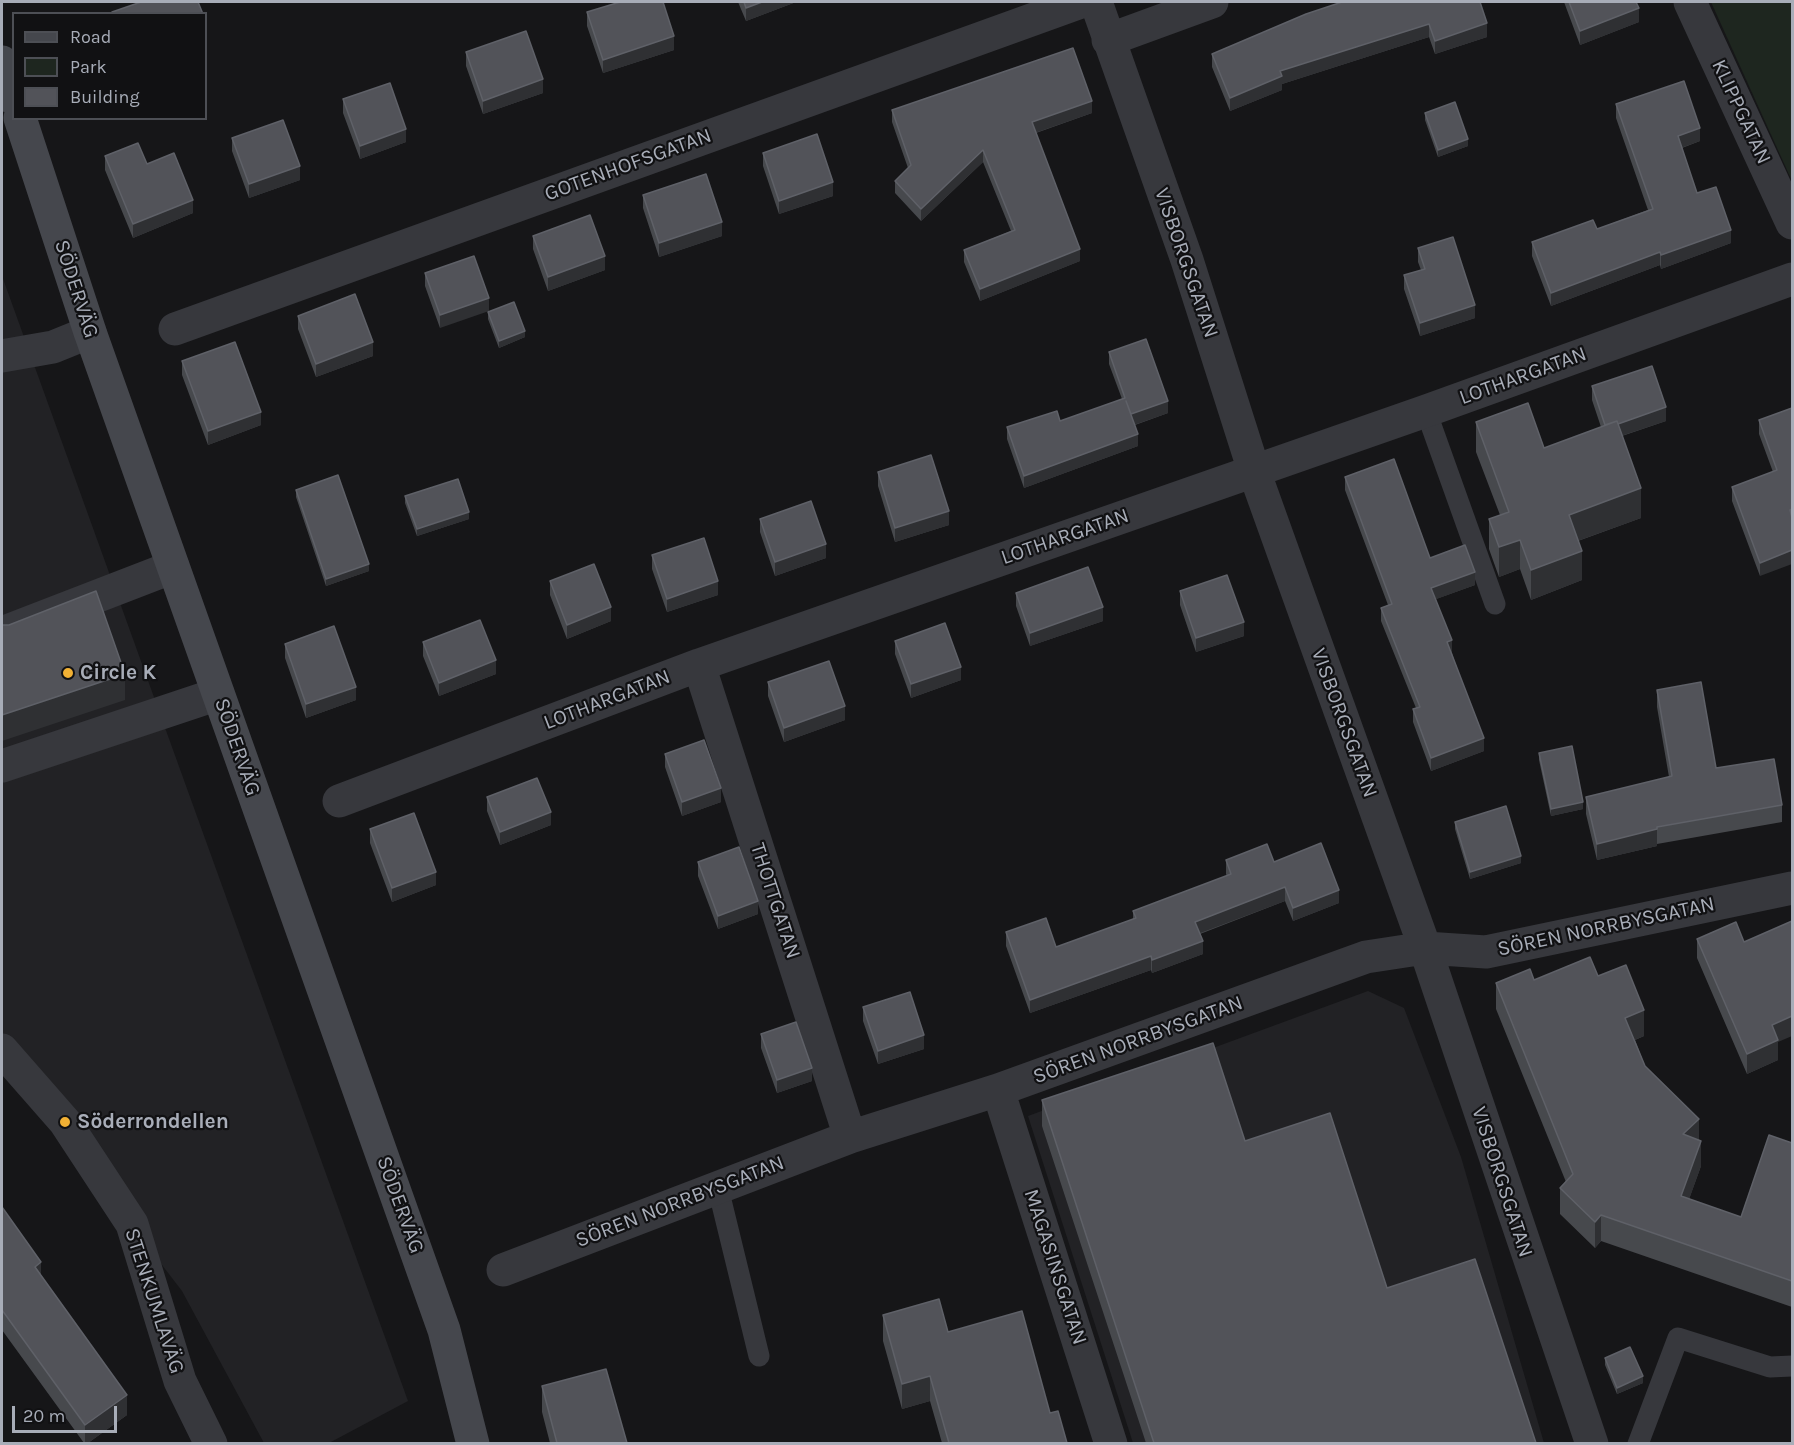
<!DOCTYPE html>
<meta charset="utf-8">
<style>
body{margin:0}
#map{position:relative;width:1794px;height:1445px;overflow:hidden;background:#161618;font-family:Karla,sans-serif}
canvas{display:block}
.frame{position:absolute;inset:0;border:3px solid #a8adb8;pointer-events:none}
.legend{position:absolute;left:12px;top:12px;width:195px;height:108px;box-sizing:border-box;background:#111113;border:2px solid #4d4f55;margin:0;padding:8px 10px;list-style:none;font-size:18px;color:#a8adb8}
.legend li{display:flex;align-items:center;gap:12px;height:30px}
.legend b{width:30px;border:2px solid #4d4f55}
.scale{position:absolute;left:12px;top:1406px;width:105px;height:27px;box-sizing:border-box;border:3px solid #a8adb8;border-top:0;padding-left:8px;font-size:18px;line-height:21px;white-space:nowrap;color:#a8adb8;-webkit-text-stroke:4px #111113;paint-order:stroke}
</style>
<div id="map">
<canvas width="1794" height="1445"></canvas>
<div class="frame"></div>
<ul class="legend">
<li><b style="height:8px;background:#45474d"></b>Road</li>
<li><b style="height:16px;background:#1e261f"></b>Park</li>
<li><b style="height:16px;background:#525359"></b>Building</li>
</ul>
<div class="scale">20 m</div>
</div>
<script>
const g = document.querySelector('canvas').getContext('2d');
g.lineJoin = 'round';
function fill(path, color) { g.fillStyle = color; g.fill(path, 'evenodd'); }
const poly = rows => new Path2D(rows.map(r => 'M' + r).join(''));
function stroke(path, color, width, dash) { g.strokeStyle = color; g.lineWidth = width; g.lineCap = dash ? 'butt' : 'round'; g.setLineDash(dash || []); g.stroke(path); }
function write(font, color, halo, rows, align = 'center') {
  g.font = font + ' Karla,sans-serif'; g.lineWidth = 4.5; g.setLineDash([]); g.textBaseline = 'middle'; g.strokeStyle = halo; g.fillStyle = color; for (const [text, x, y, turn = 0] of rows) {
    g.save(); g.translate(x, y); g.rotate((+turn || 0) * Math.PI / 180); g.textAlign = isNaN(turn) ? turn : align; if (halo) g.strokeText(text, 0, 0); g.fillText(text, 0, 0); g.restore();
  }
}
fill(poly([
 [2,276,408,1401,329,1443,264,1443,182,1291,2,1057],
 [1368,991,1404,1008,1461,1157,1544,1443,1133,1443,1028,1116]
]), '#222225');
fill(poly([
 [1711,2,1792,2,1792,181]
]), '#1e261f');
stroke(poly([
 [1426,411,1495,604],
 [718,1188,759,1356],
 [1638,1444,1678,1338,1770,1367,1792,1366]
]), '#37383d', 21);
stroke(poly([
 [1096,2,1187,260,1254,471,1425,948,1592,1444],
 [1690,2,1792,223],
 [1108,40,1212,2],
 [175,329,1081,2],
 [2,356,53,347,90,332],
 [2,633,173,567],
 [699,665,850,1137],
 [2,766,218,694],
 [339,801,699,665,1426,411,1792,279],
 [998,1090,1111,1444],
 [503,1270,850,1137,998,1090,1366,957,1425,948,1486,952,1792,888]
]), '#37383d', 33);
stroke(poly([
 [2,1050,65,1122,132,1224,180,1381,211,1444]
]), '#37383d', 33);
stroke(poly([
 [2,62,14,99],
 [20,118,90,332,444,1330,473,1444]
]), '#45474d', 33);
fill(poly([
 [738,2,796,2,746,21],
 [1342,2,1487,37,1435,54,1429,37,1282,84,1282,90,1230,111,1212,67,1212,54],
 [1564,2,1636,2,1639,22,1580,45],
 [587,12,674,50,603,73,587,26],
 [466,52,543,93,483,114,466,66],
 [343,99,406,142,360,159,343,113],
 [1616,104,1700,141,1682,148,1697,193,1731,243,1661,269,1660,265,1551,306,1532,256,1532,242,1597,229,1648,210,1616,118],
 [892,110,1092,113,1036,133,1080,261,980,301,964,262,964,250,1011,231,983,162,921,221,895,193,895,181,908,168,892,122],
 [1425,113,1468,146,1438,157,1425,120],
 [232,138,300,180,249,198,232,151],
 [763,153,833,196,779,214,763,166],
 [105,156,147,164,193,213,133,238,105,170],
 [643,195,722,236,659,257,643,208],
 [533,236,605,270,548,291,533,249],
 [1418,248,1475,318,1420,336,1404,289,1404,275,1421,270,1418,262],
 [474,256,440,328,425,286,425,273],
 [488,312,525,337,499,348,488,319],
 [298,316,373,356,316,377,298,329],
 [1109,352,1168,413,1135,425,1138,446,1024,488,1007,439,1007,427,1060,421,1122,399,1109,364],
 [182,361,261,425,208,445,182,375],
 [1592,386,1666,421,1622,436,1641,518,1578,541,1582,580,1531,600,1520,569,1499,577,1489,549,1489,519,1500,515,1476,452,1476,422,1544,448,1601,427,1592,400],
 [1792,408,1760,576,1732,501,1732,487,1773,472,1759,434,1759,420],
 [878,472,949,525,895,542,878,486],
 [1345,477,1430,558,1475,585,1436,599,1452,653,1484,751,1431,771,1413,722,1413,709,1416,708,1381,621,1381,608,1388,605,1345,490],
 [296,490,369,571,326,586,296,497],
 [405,496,469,519,417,536,405,503],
 [760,519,826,558,775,576,760,532],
 [652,555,718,595,667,612,652,569],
 [550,581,611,621,567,639,550,595],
 [1180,591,1244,636,1196,652,1180,605],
 [1016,593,1103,621,1030,646,1016,606],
 [895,641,961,680,911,698,895,654],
 [423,642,496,674,439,696,423,656],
 [285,644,356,700,306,718,285,658],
 [768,682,845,720,784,742,768,696],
 [1657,690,1716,768,1782,805,1782,822,1657,844,1657,846,1597,860,1586,814,1586,797,1669,777,1657,707],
 [1539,753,1583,809,1551,816,1539,760],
 [665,754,721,802,682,816,665,767],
 [487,797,551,825,500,845,487,811],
 [1455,822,1521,863,1470,879,1455,829],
 [370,829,436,885,392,902,370,843],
 [1226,860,1274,862,1339,903,1293,921,1285,901,1200,934,1203,954,1152,973,1151,970,1030,1013,1006,946,1006,932,1056,947,1133,919,1133,911,1227,876,1226,874],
 [698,862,758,914,718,929,698,876],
 [1697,939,1778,1042,1778,1060,1747,1074,1697,958],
 [1598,976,1644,1036,1635,1040,1645,1066,1699,1140,1701,1166,1689,1199,1741,1217,1792,1143,1792,1307,1601,1241,1595,1248,1560,1214,1560,1188,1566,1182,1496,1009,1496,983],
 [863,1007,924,1049,878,1064,863,1021],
 [761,1034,812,1081,777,1093,761,1048],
 [1042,1100,1245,1141,1387,1288,1536,1443,1146,1443,1042,1126],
 [2,1207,41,1276,127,1415,88,1443,84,1443,2,1330],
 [883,1315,948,1332,1050,1413,1067,1443,942,1443,930,1401,902,1409,883,1341],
 [1605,1358,1643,1383,1617,1394,1605,1365],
 [542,1386,627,1443,550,1443,542,1412]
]), '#47494d');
fill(poly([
 [762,2,796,2,746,21,746,8],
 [1639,8,1639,22,1580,45,1580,31],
 [1487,23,1487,37,1435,54,1435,41],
 [1429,24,1429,37,1282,84,1282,90,1230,111,1230,98,1280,71],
 [674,36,674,50,603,73,603,60],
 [543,79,543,93,483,114,483,101],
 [1092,101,1092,113,1032,134,1032,122],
 [1700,128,1700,141,1678,149,1678,136],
 [406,129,406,142,360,159,360,146],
 [1468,139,1468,146,1438,157,1438,150],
 [983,150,983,162,921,221,921,209],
 [300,166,300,180,249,198,249,184],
 [833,182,833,196,779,214,779,201],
 [193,200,193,213,133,238,133,224],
 [722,222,722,236,659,257,659,243],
 [1731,230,1731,243,1661,269,1661,255],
 [1080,249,1080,261,980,301,980,289],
 [1660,252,1660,265,1551,306,1551,293],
 [605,256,605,270,548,291,548,277],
 [489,298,489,311,440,328,440,315],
 [1475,305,1475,318,1420,336,1420,323],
 [525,331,525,337,499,348,499,341],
 [373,342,373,356,316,377,316,364],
 [1168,401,1168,413,1131,426,1131,414],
 [1666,407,1666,421,1606,441,1606,428],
 [261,412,261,425,208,445,208,431],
 [1138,434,1138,446,1024,488,1024,476],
 [1641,488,1641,518,1569,544,1569,515],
 [949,511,949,525,895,542,895,528],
 [469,512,469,519,417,536,417,529],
 [1520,540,1520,569,1499,577,1499,547],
 [826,544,826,558,775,576,775,562],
 [1792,550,1792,564,1760,576,1760,563],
 [1582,551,1582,580,1531,600,1531,570],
 [369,564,369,571,326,586,326,579],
 [1475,572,1475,585,1431,601,1431,588],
 [718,581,718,595,667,612,667,599],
 [611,607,611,621,567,639,567,625],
 [1103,607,1103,621,1030,646,1030,633],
 [1244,622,1244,636,1196,652,1196,638],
 [1452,640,1452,653,1447,655,1447,642],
 [496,660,496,674,439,696,439,683],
 [961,667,961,680,911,698,911,684],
 [125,674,125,700,2,741,2,715],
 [356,687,356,700,306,718,306,704],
 [845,706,845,720,784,742,784,728],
 [1484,738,1484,751,1431,771,1431,758],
 [721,788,721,802,682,816,682,802],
 [1583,802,1583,809,1551,816,1551,809],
 [551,812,551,825,500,845,500,832],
 [1657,829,1657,846,1597,860,1597,844],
 [1521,856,1521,863,1470,879,1470,872],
 [436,872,436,885,392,902,392,888],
 [1285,887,1285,901,1195,935,1195,922],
 [1339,890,1339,903,1293,921,1293,908],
 [758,901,758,914,718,929,718,916],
 [1203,941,1203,954,1152,973,1152,960],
 [1151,956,1151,970,1030,1013,1030,1000],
 [1644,1010,1644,1036,1625,1044,1625,1018],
 [1792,1016,1792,1036,1778,1042,1778,1060,1747,1074,1747,1054,1772,1025],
 [924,1035,924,1049,878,1064,878,1051],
 [812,1068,812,1081,777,1093,777,1080],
 [1699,1119,1699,1145,1683,1134],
 [1701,1141,1701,1166,1681,1222,1681,1196],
 [1601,1215,1601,1241,1595,1248,1595,1222],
 [41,1262,41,1282,35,1267],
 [930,1376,930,1401,902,1409,902,1384],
 [1643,1376,1643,1383,1617,1394,1617,1388],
 [127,1395,127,1415,88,1443,85,1443,85,1425]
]), '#2f3033');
const building = poly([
 [141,2,198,2,203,14,113,14,112,12,141,2],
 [620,2,663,2,674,36,603,60,587,12,620,2],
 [744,2,762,2,746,8,744,2],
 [1342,2,1480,2,1487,23,1435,41,1429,24,1280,71,1282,76,1230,98,1212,54,1306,14,1342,2],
 [1569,2,1636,2,1639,8,1580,31,1569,2],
 [526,31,543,79,483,101,466,52,526,31],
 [1073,48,1092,101,1032,122,1080,249,980,289,964,250,1015,230,983,150,921,209,895,181,911,165,892,110,1073,48],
 [1684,81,1700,128,1678,136,1697,193,1716,187,1731,230,1661,255,1660,252,1551,293,1532,242,1593,220,1597,229,1653,209,1616,104,1684,81],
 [390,83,406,129,360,146,343,99,390,83],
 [1455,102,1468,139,1438,150,1425,113,1455,102],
 [283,120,300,166,249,184,232,138,283,120],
 [817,134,833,182,779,201,763,153,817,134],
 [138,143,147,164,174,153,193,200,133,224,105,156,138,143],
 [706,174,722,222,659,243,643,195,706,174],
 [590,215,605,256,548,277,533,236,590,215],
 [1453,237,1475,305,1420,323,1404,275,1425,269,1418,248,1453,237],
 [474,256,489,298,440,315,425,273,474,256],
 [355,294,373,342,316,364,298,316,355,294],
 [514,302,525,331,499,341,488,312,514,302],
 [1146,339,1168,401,1131,414,1126,401,1138,434,1024,476,1007,427,1057,411,1060,421,1125,398,1109,352,1146,339],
 [235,342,261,412,208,431,182,361,235,342],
 [1652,366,1666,407,1618,424,1617,421,1605,425,1592,386,1652,366],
 [1528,403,1544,448,1617,421,1641,488,1569,515,1582,551,1531,570,1520,540,1499,547,1489,519,1509,512,1476,422,1528,403],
 [1792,408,1792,509,1790,510,1792,518,1792,550,1760,563,1732,487,1777,470,1759,420,1792,408],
 [931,455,949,511,895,528,878,472,931,455],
 [1394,459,1430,558,1465,545,1475,572,1431,588,1452,640,1447,642,1484,738,1431,758,1413,709,1420,707,1381,608,1392,604,1345,477,1394,459],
 [338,475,369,564,326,579,296,490,338,475],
 [458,479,469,512,417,529,405,496,458,479],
 [811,501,826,544,775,562,760,519,811,501],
 [704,538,718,581,667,599,652,555,704,538],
 [594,564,611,607,567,625,550,581,594,564],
 [1088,567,1103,607,1030,633,1016,593,1088,567],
 [1227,575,1244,622,1196,638,1180,591,1227,575],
 [96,591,125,674,2,715,2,625,9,625,96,591],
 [480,620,496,660,439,683,423,642,480,620],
 [945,623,961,667,911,684,895,641,945,623],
 [334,626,356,687,306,704,285,644,334,626],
 [829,661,845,706,784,728,768,682,829,661],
 [1701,682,1716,768,1774,759,1782,805,1657,827,1657,829,1597,844,1586,797,1672,776,1657,690,1701,682],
 [704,740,721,788,682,802,665,754,704,740],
 [1572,746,1583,802,1551,809,1539,753,1572,746],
 [537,778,551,812,500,832,487,797,537,778],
 [1506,806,1521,856,1470,872,1455,822,1506,806],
 [414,813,436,872,392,888,370,829,414,813],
 [1321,843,1339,890,1293,908,1285,887,1195,922,1203,941,1152,960,1151,956,1030,1000,1006,932,1046,918,1056,947,1136,918,1133,911,1231,874,1226,860,1267,844,1274,862,1321,843],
 [739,847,758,901,718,916,698,862,739,847],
 [1792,921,1792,1016,1772,1025,1778,1040,1747,1054,1697,939,1736,922,1744,942,1792,921],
 [1590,957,1598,976,1626,965,1644,1010,1625,1018,1645,1066,1699,1119,1683,1134,1701,1141,1681,1196,1741,1217,1769,1135,1792,1143,1792,1281,1601,1215,1595,1222,1560,1188,1573,1174,1496,983,1530,969,1534,980,1590,957],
 [910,992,924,1035,878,1051,863,1007,910,992],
 [796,1022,812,1068,777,1080,761,1034,796,1022],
 [1213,1043,1245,1141,1330,1113,1387,1288,1475,1259,1536,1443,1154,1443,1042,1100,1213,1043],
 [2,1207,41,1262,35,1267,127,1395,85,1425,2,1310,2,1207],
 [939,1299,948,1332,1022,1311,1050,1413,1058,1411,1067,1443,949,1443,930,1376,902,1384,883,1315,939,1299],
 [1630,1347,1643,1376,1617,1388,1605,1358,1630,1347],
 [606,1369,627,1443,557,1443,542,1386,606,1369]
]);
fill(building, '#525359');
stroke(building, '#5f6168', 1.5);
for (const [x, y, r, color] of [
 [68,673,6,"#f2b134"],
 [65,1122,6,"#f2b134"]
]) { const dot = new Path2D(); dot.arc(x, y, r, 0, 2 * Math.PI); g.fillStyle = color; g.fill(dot); stroke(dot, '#111113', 2); }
write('21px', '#a8adb8', '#111113', [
 ["KLIPPGATAN",1741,112,65],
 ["GOTENHOFSGATAN",628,165,-20],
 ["VISBORGSGATAN",1186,263,71],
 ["SÖDERVÄG",76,289,72],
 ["LOTHARGATAN",1523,376,-20],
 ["LOTHARGATAN",1065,537,-19],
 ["LOTHARGATAN",607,700,-21],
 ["VISBORGSGATAN",1344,723,70],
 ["SÖDERVÄG",237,747,71],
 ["THOTTGATAN",775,901,72],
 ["SÖREN NORRBYSGATAN",1606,927,-12],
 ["SÖREN NORRBYSGATAN",1138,1040,-20],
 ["VISBORGSGATAN",1502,1182,72],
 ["SÖREN NORRBYSGATAN",680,1202,-21],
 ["SÖDERVÄG",400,1205,70],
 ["MAGASINSGATAN",1055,1267,72],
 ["STENKUMLAVÄG",154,1301,72]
]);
write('bold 21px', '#a8adb8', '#111113', [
 ["Circle K",80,673],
 ["Söderrondellen",77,1122]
], 'left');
</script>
